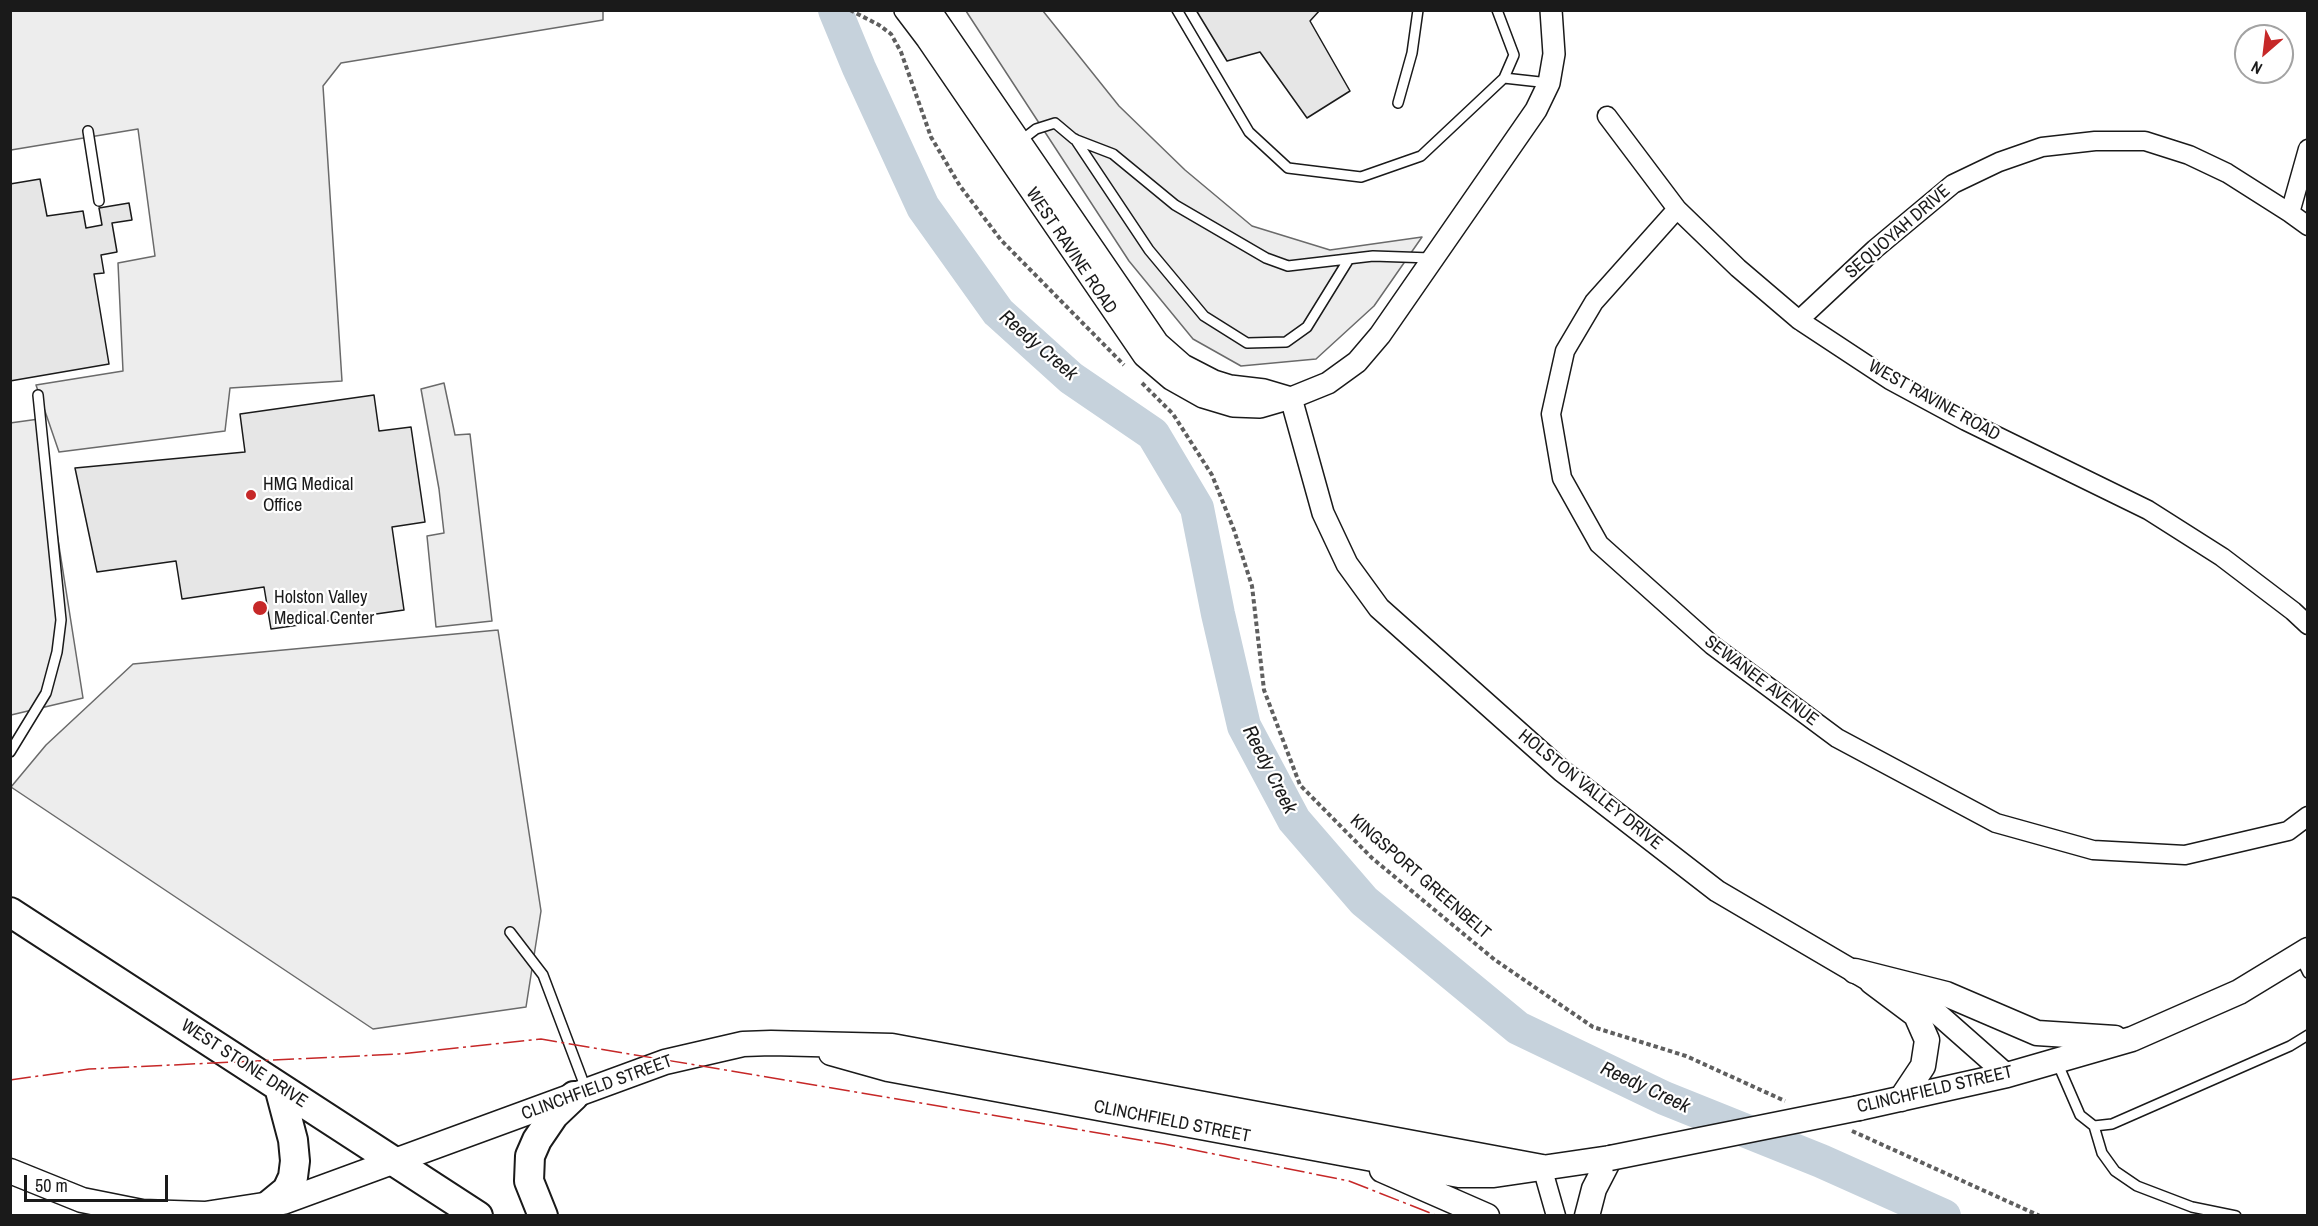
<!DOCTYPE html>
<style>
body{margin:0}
#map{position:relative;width:2318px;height:1226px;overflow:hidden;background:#fff;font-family:"Archivo Narrow",sans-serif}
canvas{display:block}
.frame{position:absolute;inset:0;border:12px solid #1a1a1a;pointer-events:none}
.north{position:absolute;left:2234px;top:24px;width:60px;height:60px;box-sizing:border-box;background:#fff;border:2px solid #a3a3a3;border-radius:50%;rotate:208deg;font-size:16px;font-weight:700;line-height:24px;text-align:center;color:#1a1a1a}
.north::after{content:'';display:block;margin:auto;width:21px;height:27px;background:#c62828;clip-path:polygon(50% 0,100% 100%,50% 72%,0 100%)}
.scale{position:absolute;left:24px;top:1175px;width:144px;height:27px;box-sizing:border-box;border:3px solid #1a1a1a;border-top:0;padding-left:8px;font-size:18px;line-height:21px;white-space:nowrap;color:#1a1a1a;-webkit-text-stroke:4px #fff;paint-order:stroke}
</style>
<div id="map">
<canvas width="2318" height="1226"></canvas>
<div class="frame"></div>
<div class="north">N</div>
<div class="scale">50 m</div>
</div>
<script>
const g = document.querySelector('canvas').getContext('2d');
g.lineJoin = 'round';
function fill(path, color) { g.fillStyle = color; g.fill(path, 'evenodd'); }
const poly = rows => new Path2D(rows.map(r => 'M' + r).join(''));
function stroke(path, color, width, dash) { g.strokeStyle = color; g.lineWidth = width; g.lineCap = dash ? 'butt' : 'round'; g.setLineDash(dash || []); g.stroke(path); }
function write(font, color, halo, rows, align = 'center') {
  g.font = font + ' "Archivo Narrow",sans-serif'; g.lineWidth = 4.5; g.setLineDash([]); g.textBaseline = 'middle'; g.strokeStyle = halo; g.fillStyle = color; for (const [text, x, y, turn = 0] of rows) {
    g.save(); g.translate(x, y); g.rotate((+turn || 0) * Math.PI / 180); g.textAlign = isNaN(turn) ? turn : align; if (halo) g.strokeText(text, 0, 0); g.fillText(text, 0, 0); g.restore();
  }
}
const parking = poly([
 [11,11,603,11,603,20,341,63,323,86,342,381,230,388,225,431,59,452,36,385,123,371,118,263,155,256,138,129,11,150,11,11],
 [966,11,1043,11,1119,106,1185,170,1252,226,1330,250,1422,237,1374,306,1316,359,1241,366,1193,339,1129,261,966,11],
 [444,383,455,435,470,434,492,621,436,627,427,536,444,533,439,489,421,389,444,383],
 [39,419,83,698,11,715,10,423,39,419],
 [498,630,541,911,526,1007,373,1029,11,787,46,745,133,664,498,630]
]);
fill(parking, '#ededed');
stroke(parking, '#6a6a6a', 1.5);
stroke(poly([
 [835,10,859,68,923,207,998,312,1071,378,1153,434,1197,508,1218,614,1244,726,1294,820,1364,901,1518,1028,1664,1098,1821,1161,1944,1216]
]), '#c6d2dc', 34);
const building = poly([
 [1196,10,1320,10,1310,21,1350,91,1307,118,1260,52,1227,61,1196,10],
 [40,179,47,216,83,211,86,228,102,225,99,208,129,203,132,220,112,223,117,252,101,255,104,273,94,274,109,364,10,381,10,184,40,179],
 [374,395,379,431,411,427,425,522,392,527,404,610,271,629,264,587,182,599,176,561,97,572,75,468,245,452,240,414,374,395]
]);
fill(building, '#e6e6e6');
stroke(building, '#1a1a1a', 1.5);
const service = poly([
 [1177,10,1249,132,1288,168,1361,177,1421,156,1504,78,1549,83],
 [1497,10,1514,55,1504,78],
 [1398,103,1412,53,1418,10],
 [88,131,99,201],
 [1075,139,1149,250,1204,316,1247,343,1286,342,1307,327,1349,259],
 [1019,142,1036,129,1055,123,1074,139,1113,154,1175,205,1266,258,1288,266,1373,256,1431,258],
 [10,752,46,693,57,652,61,620,38,395],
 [510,932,543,975,586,1089],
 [2300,957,2308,973],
 [2057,1062,2080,1115,2094,1126,2102,1153,2115,1171,2137,1186,2192,1207,2236,1216],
 [2094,1126,2112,1124,2290,1046,2308,1035]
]);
const minor = poly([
 [1607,116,1677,209,1738,268,1799,320,1890,380,1966,421,2148,510,2222,557,2293,611,2308,625],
 [1677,209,1594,302,1565,351,1551,414,1562,478,1599,544,1712,645,1837,738,1996,823,2093,850,2185,855,2288,831,2308,816],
 [2290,213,2308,149],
 [1799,320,1875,249,1953,184,1999,162,2042,147,2095,141,2145,141,2189,155,2227,173,2290,213,2308,226],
 [1542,1167,1556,1216]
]);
const tertiary = poly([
 [905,10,927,39,1144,356,1171,379,1203,397,1233,406,1260,407,1291,398,1328,383,1357,362,1380,335,1536,110,1549,83,1554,54,1551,10],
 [930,10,1158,343,1183,365,1214,381,1230,386,1264,390,1291,398],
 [1291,398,1323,513,1347,564,1379,608,1562,771,1717,891,1872,982,1930,1007,2007,1075]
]);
const secondary = poly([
 [1855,971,1946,994,2037,1033,2115,1038],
 [1872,982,1916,1015,1927,1040,1923,1066,1901,1099],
 [831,1053,888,1069,1459,1175,1494,1175,1610,1158],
 [1859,1108,2007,1075,2132,1039,2239,992,2308,950],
 [1382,1170,1487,1216],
 [10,1171,82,1200,142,1212,205,1214,283,1202,665,1062,743,1044,771,1043,892,1046,1542,1167],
 [1587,1216,1594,1189,1610,1158]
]);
const trunk = poly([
 [10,912,478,1216],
 [270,1204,287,1190,293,1177,295,1161,293,1140,279,1087],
 [543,1216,529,1181,530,1156,537,1140,554,1115,574,1096]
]);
stroke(service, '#1a1a1a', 12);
stroke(minor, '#1a1a1a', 21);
stroke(tertiary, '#1a1a1a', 24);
stroke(secondary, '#1a1a1a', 27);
stroke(trunk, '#1a1a1a', 32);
stroke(poly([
 [850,10,879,25,891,34,901,52,931,137,960,186,1001,240,1124,365],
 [1142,383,1173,414,1212,475,1234,530,1252,586,1264,690,1300,785,1372,858,1495,960,1593,1027,1686,1056,1785,1101],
 [1852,1131,2040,1216]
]), '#5f5f5f', 4, [4.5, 3]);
stroke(service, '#fff', 9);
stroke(minor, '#fff', 18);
stroke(tertiary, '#fff', 21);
stroke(secondary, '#fff', 24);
stroke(trunk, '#fff', 28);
const secondaryBridge = poly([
 [1610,1158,1859,1108]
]);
stroke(secondaryBridge, '#1a1a1a', 27, []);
stroke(secondaryBridge, '#fff', 24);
stroke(poly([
 [10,1080,89,1069,399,1054,541,1039,1164,1144,1349,1181,1438,1216]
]), '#c62828', 1.5, [21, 4.5, 3, 4.5]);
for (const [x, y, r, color] of [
 [251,495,6,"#c62828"],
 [260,608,8,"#c62828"]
]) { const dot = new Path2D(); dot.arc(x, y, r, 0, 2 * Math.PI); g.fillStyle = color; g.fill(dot); stroke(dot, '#fff', 2); }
write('18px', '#1a1a1a', '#fff', [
 ["SEQUOYAH DRIVE",1898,232,-41],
 ["WEST RAVINE ROAD",1071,251,56],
 ["WEST RAVINE ROAD",1934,401,29],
 ["SEWANEE AVENUE",1761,681,37],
 ["HOLSTON VALLEY DRIVE",1590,790,39],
 ["KINGSPORT GREENBELT",1420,877,41],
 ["WEST STONE DRIVE",244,1064,33],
 ["CLINCHFIELD STREET",597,1088,-20],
 ["CLINCHFIELD STREET",1935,1090,-13],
 ["CLINCHFIELD STREET",1172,1122,11]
]);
write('18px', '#1a1a1a', '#fff', [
 ["HMG Medical",263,485],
 ["Office",263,506],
 ["Holston Valley",274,598],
 ["Medical Center",274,619]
], 'left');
write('italic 20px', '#1a1a1a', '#fff', [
 ["Reedy Creek",1038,346,41],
 ["Reedy Creek",1269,770,63],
 ["Reedy Creek",1645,1088,25]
]);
</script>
